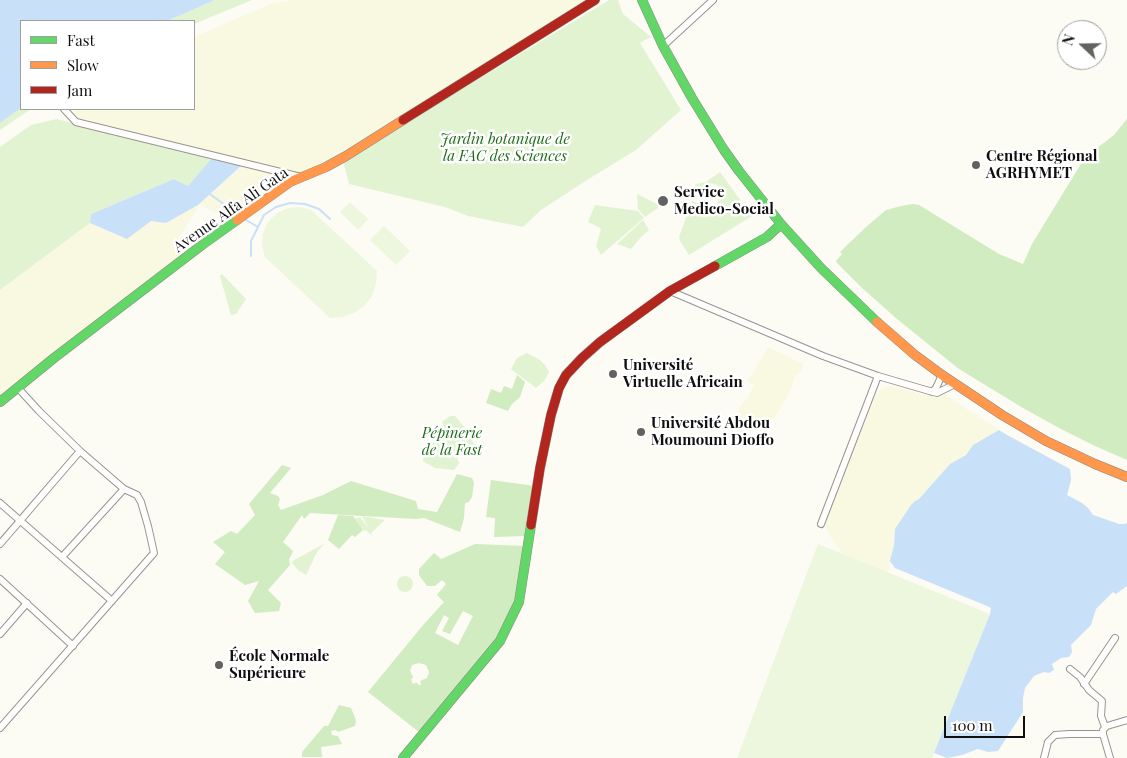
<!DOCTYPE html>
<meta charset="utf-8">
<style>
body{margin:0}
#map{position:relative;width:1127px;height:758px;overflow:hidden;background:#fcfbf4;font-family:"Playfair Display",serif}
canvas{display:block}
.legend{position:absolute;left:20px;top:20px;width:175px;height:90px;box-sizing:border-box;background:#fff;border:1px solid #9f9f9f;margin:0;padding:6px 9px;list-style:none;font-size:15px;color:#0f0f0f}
.legend li{display:flex;align-items:center;gap:10px;height:25px}
.legend b{width:25px;border:1px solid #9f9f9f}
.north{position:absolute;left:1057px;top:20px;width:50px;height:50px;box-sizing:border-box;background:#fff;border:1px solid #9f9f9f;border-radius:50%;rotate:291deg;font-size:14px;font-weight:700;line-height:20px;text-align:center;color:#0f0f0f}
.north::after{content:'';display:block;margin:auto;width:18px;height:22px;background:#62625f;clip-path:polygon(50% 0,100% 100%,50% 72%,0 100%)}
.scale{position:absolute;left:944px;top:716px;width:81px;height:22px;box-sizing:border-box;border:2px solid #0f0f0f;border-top:0;padding-left:6px;font-size:15px;line-height:18px;white-space:nowrap;color:#0f0f0f;-webkit-text-stroke:4px #fff;paint-order:stroke}
</style>
<div id="map">
<canvas width="1127" height="758"></canvas>
<ul class="legend">
<li><b style="height:6px;background:#63d668"></b>Fast</li>
<li><b style="height:6px;background:#ff974d"></b>Slow</li>
<li><b style="height:6px;background:#b3261e"></b>Jam</li>
</ul>
<div class="north">N</div>
<div class="scale">100 m</div>
</div>
<script>
const g = document.querySelector('canvas').getContext('2d');
g.lineJoin = 'round';
function fill(path, color) { g.fillStyle = color; g.fill(path, 'evenodd'); }
const poly = rows => new Path2D(rows.map(r => 'M' + r).join(''));
function stroke(path, color, width, dash) { g.strokeStyle = color; g.lineWidth = width; g.lineCap = dash ? 'butt' : 'round'; g.setLineDash(dash || []); g.stroke(path); }
function write(font, color, halo, rows, align = 'center') {
  g.font = font + ' "Playfair Display",serif'; g.lineWidth = 5; g.setLineDash([]); g.textBaseline = 'middle'; g.strokeStyle = halo; g.fillStyle = color; for (const [text, x, y, turn = 0] of rows) {
    g.save(); g.translate(x, y); g.rotate((+turn || 0) * Math.PI / 180); g.textAlign = isNaN(turn) ? turn : align; if (halo) g.strokeText(text, 0, 0); g.fillText(text, 0, 0); g.restore();
  }
}
fill(poly([
 [295,0,589,0,342,157,301,175,77,119,75,109,194,109,194,37,273,3],
 [242,166,280,175,282,180,225,223,219,215,200,204,180,236,192,248,0,397,0,290,90,223,127,239,151,221,166,223,198,205],
 [768,347,803,364,801,371,794,377,792,388,775,417,768,423,764,424,747,420,745,422,743,433,740,436,737,436,733,433,736,418,739,419,741,414,738,413,740,407,749,396,754,385,747,381,747,380,754,372],
 [891,386,933,397,944,394,999,430,973,445,966,455,950,464,919,499,915,501,911,505,895,529,894,545,888,573,843,554,828,533,826,526,827,517,838,486,876,396,882,389]
]), '#f8f9e0');
fill(poly([
 [215,0,252,0,194,24,194,21,167,21],
 [609,0,618,0,623,14,651,37,640,43,681,110,636,150,587,180,541,210,523,227,468,216,445,207,349,184,343,161],
 [21,108,21,109,31,109,0,130,0,123],
 [57,119,211,159,188,186,174,179,91,214,90,223,0,290,0,147,31,125],
 [720,172,752,216,689,255,680,241,679,237,692,201,697,203,699,206,705,209,708,207,715,209,719,199,715,197,719,186,711,183,707,192,714,195,714,197,694,188,696,184,706,182],
 [637,194,657,204,658,208,645,217,638,209],
 [595,205,638,211,644,218,601,255,596,246,601,229,600,228,588,222],
 [643,220,649,230,641,237,631,249,617,244],
 [222,274,246,299,236,314,231,315,220,276],
 [527,353,540,360,545,365,549,372,545,380,536,388,511,369,517,358],
 [450,416,455,416,466,429,471,437,476,450,469,457,464,453,457,458,459,463,454,470,435,468,423,461,424,455,427,449,430,446,441,430,445,428,442,422],
 [362,516,385,520,371,533,372,536,366,530,364,531,355,519,360,517,369,529],
 [324,544,317,552,306,575,298,570,292,563,294,560],
 '397 584a8 8 0 1 1 16 0a8 8 0 1 1-16 0Z'
]), '#e2f3d2');
fill(poly([
 [1127,119,1127,460,1095,446,1061,429,1023,408,959,369,897,319,861,287,837,263,836,261,842,254,840,252,866,227,886,210,901,206,913,204,919,205,999,254,1023,264,1032,244,1082,162,1097,148,1114,135],
 [517,375,525,382,520,397,512,404,508,411,486,403,491,389,501,393,504,386,512,389],
 [282,465,291,468,270,493,278,496,280,499,278,505,281,510,323,495,351,481,416,501,418,509,437,512,457,474,472,478,474,483,472,497,469,502,465,503,464,518,460,532,424,518,416,519,310,513,304,519,302,515,283,542,293,551,292,554,289,559,290,565,268,590,281,603,279,611,255,613,248,601,259,581,245,585,215,564,225,552,213,542,231,531,237,534,255,515,249,504],
 [491,480,535,486,525,536,494,537,495,518,486,517],
 [338,515,353,516,363,530,355,537,352,535,339,549,328,540],
 [475,544,524,546,515,599,502,630,493,644,419,732,368,692,424,624,444,602,437,595,446,584,442,580,435,586,427,586,419,575,419,569,434,553,441,559],
 [463,611,473,616,458,645,435,633,444,615,449,618,442,631,450,634],
 [419,663,426,665,429,672,427,678,420,681,421,685,419,685,416,682,415,684,412,683,412,681,411,680,413,677,410,671,412,665],
 [339,705,351,708,356,720,355,726,338,732,336,730,331,731,332,735,338,736,342,744,321,747,322,757,302,757,302,752,324,726,328,726]
]), '#d0ecc0');
fill(poly([
 [350,202,368,219,358,230,340,212],
 [300,207,311,210,377,271,376,284,372,296,364,306,354,313,342,317,330,318,265,257,262,245,263,233,268,222,277,213,288,208],
 [384,226,410,251,396,265,370,240],
 [818,544,990,614,932,758,737,758]
]), '#ecf7dd');
fill(poly([
 [0,0,215,0,167,21,21,21,21,108,0,123],
 [211,159,241,166,198,205,166,223,151,221,127,239,90,223,91,214,174,179,188,186],
 [999,430,1007,435,1070,469,1071,480,1067,495,1082,503,1088,508,1093,515,1119,524,1125,524,1127,523,1127,586,1116,594,1113,592,1096,609,1091,625,1071,645,1072,652,1069,657,1061,658,1052,664,1054,670,1049,673,1044,672,1034,676,1025,688,1023,698,1023,712,998,751,988,752,978,749,962,755,947,758,934,753,990,614,991,608,987,606,895,568,890,561,894,545,895,529,911,505,915,501,919,499,950,464,966,455,973,445]
]), '#c8e0f8');
stroke(poly([
 [210,194,237,214],
 [246,220,258,227],
 [251,256,251,241,264,215,276,207,290,203,305,204,319,209,330,219]
]), '#c8e0f8', 2);
const street = poly([
 [663,46,713,0],
 [64,109,76,122,301,177],
 [670,291,823,356,878,376,926,390,937,393,955,384],
 [18,388,39,411,80,451],
 [932,392,936,388,942,375],
 [0,503,112,601],
 [821,524,878,376],
 [0,544,80,451,124,489,137,495,141,502,148,526,154,553,0,728],
 [62,557,124,489],
 [0,579,73,646],
 [0,634,27,603],
 [1070,669,1080,677,1089,690,1102,701,1101,716,1105,727],
 [1084,684,1115,638],
 [1044,758,1048,742,1055,735,1069,734,1103,734],
 [1110,758,1103,734,1103,730,1107,726,1127,720]
]);
const fast = poly([
 [642,0,663,46,692,98,724,150,739,171,781,224,821,268,877,322],
 [715,266,767,237,781,224],
 [0,402,54,358,202,245,237,220],
 [403,758,500,641,519,602,531,525]
]);
const slow = poly([
 [237,220,290,182,326,167,346,156,403,120],
 [877,322,915,355,942,375,1002,415,1046,441,1095,464,1127,477]
]);
const jam = poly([
 [403,120,595,0],
 [531,525,540,468,551,415,559,388,566,375,582,358,600,342,670,291,715,266]
]);
stroke(street, '#969592', 8);
stroke(fast, '#8c8c89', 10);
stroke(slow, '#8c8c89', 10);
stroke(jam, '#8c8c89', 10);
stroke(street, '#fffefd', 6);
stroke(fast, '#63d668', 9);
stroke(slow, '#ff974d', 9);
stroke(jam, '#b3261e', 9);
for (const [x, y, r, color] of [
 [976,165,5,"#62625f"],
 [663,201,6,"#62625f"],
 [613,374,5,"#62625f"],
 [641,432,5,"#62625f"],
 [219,665,5,"#62625f"]
]) { const dot = new Path2D(); dot.arc(x, y, r, 0, 2 * Math.PI); g.fillStyle = color; g.fill(dot); stroke(dot, '#fff', 2); }
write('italic 15px', '#206c1a', '#fff', [
 ["Jardin botanique de",505,139],
 ["la FAC des Sciences",505,156],
 ["Pépinerie",452,433],
 ["de la Fast",452,450]
]);
write('bold 15px', '#0f0f0f', '#fff', [
 ["Centre Régional",986,156],
 ["AGRHYMET",986,173],
 ["Service",674,192],
 ["Medico-Social",674,209],
 ["Université",623,365],
 ["Virtuelle Africain",623,382],
 ["Université Abdou",651,423],
 ["Moumouni Dioffo",651,440],
 ["École Normale",229,656],
 ["Supérieure",229,673]
], 'left');
write('15px', '#0f0f0f', '#fff', [
 ["Avenue Alfa Ali Gata",231,210,-35]
]);
</script>
